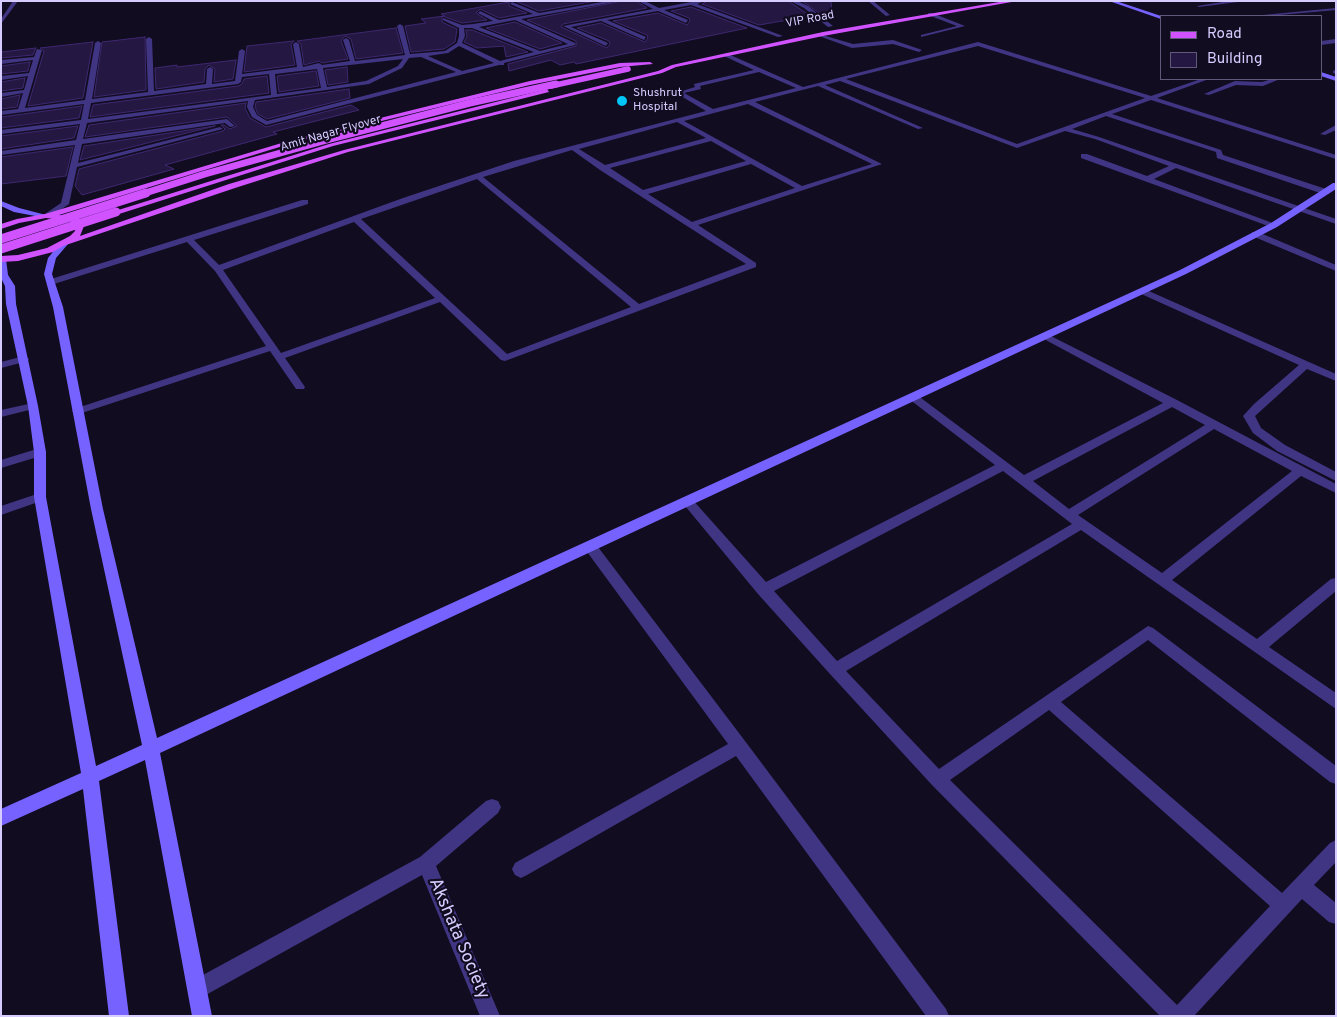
<!DOCTYPE html>
<style>
body{margin:0}
#map{position:relative;width:1337px;height:1017px;overflow:hidden;background:#120c21;font-family:Overpass,sans-serif}
canvas{display:block}
.frame{position:absolute;inset:0;border:2px solid #d7ccff;pointer-events:none}
.legend{position:absolute;left:1160px;top:15px;width:162px;height:65px;box-sizing:border-box;background:#120c21;border:1px solid #61597a;margin:0;padding:6px 9px;list-style:none;font-size:15px;color:#d7ccff}
.legend li{display:flex;align-items:center;gap:10px;height:25px}
.legend b{width:25px;border:1px solid #61597a}
</style>
<div id="map">
<canvas width="1337" height="1017"></canvas>
<div class="frame"></div>
<ul class="legend">
<li><b style="height:6px;background:#d053ff"></b>Road</li>
<li><b style="height:14px;background:#241742"></b>Building</li>
</ul>
</div>
<script>
const g = document.querySelector('canvas').getContext('2d');
g.lineJoin = 'round';
function fill(path, color) { g.fillStyle = color; g.fill(path, 'evenodd'); }
const poly = rows => new Path2D(rows.map(r => 'M' + r).join(''));
function stroke(path, color, width, dash) { g.strokeStyle = color; g.lineWidth = width; g.lineCap = dash ? 'butt' : 'round'; g.setLineDash(dash || []); g.stroke(path); }
function write(font, color, halo, rows, align = 'center') {
  g.font = font + ' Overpass,sans-serif'; g.lineWidth = 4.5; g.setLineDash([]); g.textBaseline = 'middle'; g.strokeStyle = halo; g.fillStyle = color; for (const [text, x, y, turn = 0] of rows) {
    g.save(); g.translate(x, y); g.rotate((+turn || 0) * Math.PI / 180); g.textAlign = isNaN(turn) ? turn : align; if (halo) g.strokeText(text, 0, 0); g.fillText(text, 0, 0); g.restore();
  }
}
const building = poly([
 [515,1,596,1,539,11,515,1],
 [622,1,636,1,647,8,563,24,561,27,607,48,610,44,609,41,577,28,601,23,645,42,648,38,647,35,613,21,658,13,687,25,690,21,689,18,671,11,691,7,747,28,576,64,574,62,560,65,551,60,509,71,508,64,576,46,576,41,527,20,622,1],
 [707,1,788,1,811,16,759,25,702,4,707,1],
 [802,1,831,1,832,13,822,15,802,1],
 [509,2,509,6,527,13,499,18,480,9,476,13,487,20,462,23,442,16,442,22,457,29,455,42,444,49,411,52,405,26,426,23,421,19,445,16,441,14,509,2],
 [515,22,562,43,540,49,486,28,515,22],
 [396,28,403,53,356,59,351,39,345,36,341,41,348,59,322,63,319,61,304,65,301,44,297,41,396,28],
 [466,30,472,30,528,52,506,57,504,46,477,48,464,42,467,36,466,30],
 [145,37,146,90,94,97,102,42,145,37],
 [294,41,291,44,295,65,244,72,247,46,294,41],
 [93,42,83,98,28,106,44,51,40,48,93,42],
 [36,48,33,55,1,58,1,52,36,48],
 [236,60,233,79,214,82,215,69,209,65,205,69,204,82,156,89,155,68,177,65,177,67,236,60],
 [30,62,28,71,1,74,1,66,30,62],
 [347,67,348,82,328,85,325,70,347,67],
 [316,71,319,86,279,92,277,76,316,71],
 [267,76,269,93,90,117,93,105,238,86,242,84,244,79,267,76],
 [25,78,23,88,1,91,1,82,25,78],
 [349,89,350,98,267,119,258,114,255,107,256,102,349,89],
 [20,95,17,107,1,109,1,99,20,95],
 [246,103,245,108,250,118,266,127,351,105,359,110,273,132,277,134,165,165,174,169,82,195,75,186,79,169,223,131,225,129,221,125,224,125,230,129,237,126,227,117,85,137,89,125,246,103],
 [82,106,79,118,1,128,1,117,82,106],
 [78,126,74,138,1,149,1,136,78,126],
 [215,126,80,160,84,146,215,126],
 [73,147,66,176,1,184,1,157,73,147]
]);
fill(building, '#241742');
stroke(building, '#3e286f', 1);
fill(poly([
 [13,1,18,1,1,24,1,19,13,1],
 [608,1,620,1,521,19,575,43,575,45,504,63,504,65,499,65,266,125,252,117,247,107,248,101,87,123,83,139,227,119,235,126,230,127,225,123,82,144,78,163,220,127,223,129,77,167,69,204,49,218,42,216,61,203,75,145,1,155,1,151,76,140,80,124,1,134,1,130,81,120,84,104,1,115,1,111,18,109,23,93,1,97,1,93,24,90,28,76,1,80,1,76,29,73,33,60,1,64,1,60,34,57,37,49,42,50,25,108,85,100,95,43,98,41,101,43,92,99,148,92,146,39,149,37,152,39,154,91,206,84,207,69,210,67,213,69,212,84,235,81,239,51,242,49,245,51,242,74,297,67,293,44,296,42,299,44,303,67,319,63,322,65,350,61,343,40,346,38,349,40,355,61,405,55,397,26,400,24,403,26,410,54,445,51,457,43,459,36,459,28,443,20,443,18,462,25,473,24,493,21,478,13,480,11,499,20,533,14,510,4,512,2,539,13,608,1],
 [515,20,568,44,540,51,479,27,515,20],
 [464,28,472,28,534,52,500,61,462,43,465,36,464,28],
 [459,46,494,63,462,71,428,56,448,53,459,46],
 [421,57,456,72,267,121,257,115,253,107,255,100,369,84,402,68,409,58,421,57],
 [403,59,398,66,366,81,327,87,323,68,403,59],
 [317,69,321,88,277,94,275,74,317,69],
 [269,74,271,95,88,119,91,103,238,84,241,82,242,77,269,74],
 [638,1,645,1,659,8,691,2,705,1,697,4,783,36,778,37,691,5,664,10,688,20,686,23,658,11,607,20,646,37,644,40,601,21,571,27,608,43,606,46,563,26,653,9,638,1],
 [790,1,797,1,808,6,833,26,828,27,804,8,790,1],
 [868,1,873,1,890,15,886,16,868,1],
 [1229,1,1246,1,1199,7,1197,6,1229,1],
 [1336,8,1336,10,1268,16,1263,15,1336,8],
 [928,13,932,13,965,26,921,37,921,35,957,26,928,15,928,13],
 [819,34,853,44,893,40,922,50,919,52,893,44,852,48,819,36,819,34],
 [1336,39,1336,43,1321,45,1321,41,1336,39],
 [978,42,1151,96,1201,79,1209,79,1157,98,1336,155,1336,159,1151,100,1112,114,1221,150,1223,155,1329,190,1329,194,1323,194,1217,158,1216,152,1106,116,1072,129,1099,137,1336,219,1336,224,1176,168,1154,179,1278,225,1271,227,1081,158,1081,154,1087,154,1147,176,1169,166,1095,139,1065,131,1017,148,840,81,825,85,923,128,918,129,818,86,755,102,882,164,698,225,756,263,756,267,505,361,501,360,440,302,285,358,305,387,304,389,296,389,270,351,82,413,74,413,72,411,74,409,266,346,215,271,187,242,54,284,48,284,48,280,302,200,308,200,308,204,194,240,219,265,403,198,514,161,706,111,676,93,695,87,694,84,754,70,724,56,724,54,728,54,803,87,978,42],
 [978,46,1145,98,1017,144,846,79,978,46],
 [759,72,796,88,713,109,684,93,701,89,700,86,759,72],
 [748,104,872,164,802,186,684,121,748,104],
 [677,122,706,138,605,165,579,149,677,122],
 [711,141,746,161,643,190,610,168,711,141],
 [572,150,600,170,746,264,639,304,483,177,572,150],
 [751,164,795,188,692,222,648,194,751,164],
 [477,179,631,307,507,354,361,219,477,179],
 [354,222,435,298,281,353,223,270,354,222],
 [1335,70,1336,74,1333,73,1333,71,1335,70],
 [1272,79,1280,79,1263,86,1236,85,1209,95,1204,94,1235,81,1262,82,1272,79],
 [1336,125,1336,130,1325,135,1320,134,1336,125],
 [1252,232,1258,232,1336,265,1336,271,1252,236,1252,232],
 [1142,288,1336,374,1336,381,1307,369,1255,416,1261,428,1285,445,1336,472,1336,481,1277,451,1253,433,1243,416,1254,404,1299,365,1139,293,1137,291,1142,288],
 [1045,333,1177,400,1336,484,1336,493,1301,476,1172,580,1257,639,1331,579,1336,578,1336,591,1269,647,1336,693,1336,709,1081,530,846,671,939,769,1148,626,1153,628,1336,766,1336,784,1330,782,1148,640,1061,702,1282,893,1330,843,1336,840,1336,862,1314,885,1336,903,1336,924,1329,922,1302,899,1194,1016,1160,1016,932,785,830,674,758,594,681,501,683,498,691,498,766,582,995,465,909,399,908,397,909,395,917,395,1024,475,1163,403,1042,338,1042,334,1045,333],
 [1172,407,1205,425,1069,509,1033,481,1172,407],
 [1214,429,1292,471,1162,573,1078,515,1214,429],
 [1003,471,1072,524,837,661,774,591,1003,471],
 [1049,710,1270,906,1177,1005,950,780,1049,710],
 [24,356,29,359,28,361,1,368,1,362,24,356],
 [33,403,38,406,37,408,1,417,1,410,33,403],
 [40,448,44,449,46,452,44,455,1,468,1,460,40,448],
 [40,493,44,494,46,497,44,500,1,515,1,506,40,493],
 [590,541,595,543,745,741,946,1009,949,1016,926,1016,736,756,527,875,521,878,515,875,512,869,515,863,728,744,585,549,583,546,585,543,590,541],
 [492,799,498,801,501,807,498,813,436,866,500,1016,480,1016,422,875,204,996,197,999,190,996,187,989,190,982,420,857,486,801,492,799]
]), '#403582');
fill(poly([
 [1109,1,1116,1,1161,16,1161,19,1109,1],
 [1321,72,1336,77,1336,81,1321,76,1321,72],
 [1333,183,1336,183,1336,189,1277,227,1186,274,160,753,212,1016,192,1016,145,760,99,781,129,1016,109,1016,83,789,1,826,1,809,81,773,34,497,34,452,28,406,6,304,5,286,1,278,1,257,6,259,8,275,15,286,16,304,38,406,46,452,46,497,96,766,142,745,91,509,53,307,44,274,48,258,61,242,68,244,56,258,52,274,63,307,103,509,157,738,1180,270,1271,223,1333,183],
 [1,201,19,208,50,216,46,218,14,212,1,206,1,201]
]), '#7663ff');
fill(poly([
 [1005,1,1017,1,823,36,676,67,662,73,348,152,235,188,63,246,53,252,18,261,1,262,1,256,18,255,47,248,70,236,75,231,76,226,69,220,46,218,19,223,1,229,1,224,17,219,45,214,295,139,530,81,620,63,650,62,653,64,620,67,530,85,299,141,59,215,80,219,84,226,80,236,229,184,344,150,658,71,672,65,823,32,1005,1],
 [547,89,549,92,333,146,119,214,112,212,329,144,547,89]
]), '#d053ff');
stroke(poly([
 [551,86,628,69]
]), '#d053ff', 5.5);
stroke(poly([
 [142,194,205,174,327,140,470,103,556,84]
]), '#d053ff', 7);
stroke(poly([
 [1,239,146,193],
 [1,249,116,212]
]), '#d053ff', 9);
for (const [x, y, r, color] of [
 [622,101,6,"#00c6f7"]
]) { const dot = new Path2D(); dot.arc(x, y, r, 0, 2 * Math.PI); g.fillStyle = color; g.fill(dot); stroke(dot, '#120c21', 2); }
write('12px', '#d7ccff', '#120c21', [
 ["VIP Road",810,20,-11],
 ["Amit Nagar Flyover",331,134,-16]
]);
write('12px', '#d7ccff', '#120c21', [
 ["Shushrut",633,94],
 ["Hospital",633,108]
], 'left');
write('18px', '#d7ccff', '#120c21', [
 ["Akshata Society",458,939,67]
]);
</script>
